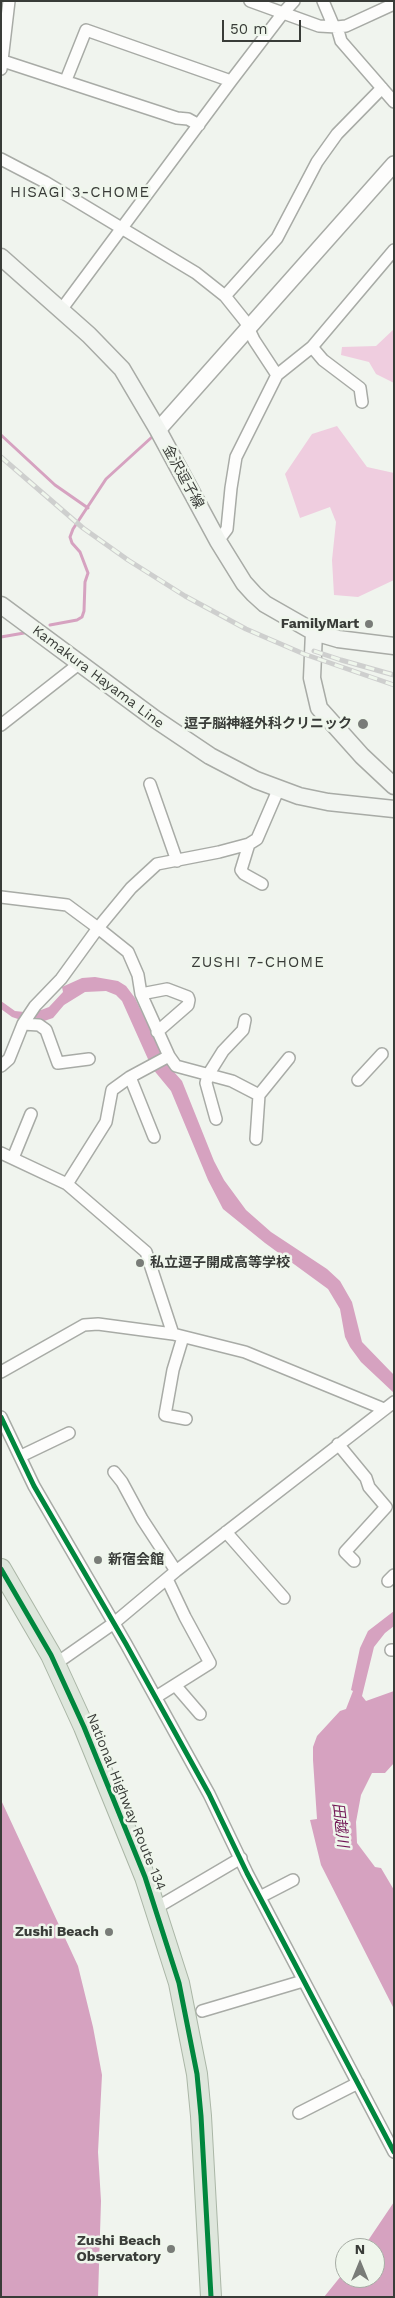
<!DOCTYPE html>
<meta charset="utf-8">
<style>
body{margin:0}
#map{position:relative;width:395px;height:2298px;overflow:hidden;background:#f0f4ee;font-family:"Work Sans",sans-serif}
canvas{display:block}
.frame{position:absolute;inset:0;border:2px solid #393c38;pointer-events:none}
.north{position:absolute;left:335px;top:2238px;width:50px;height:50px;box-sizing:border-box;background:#eff6ec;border:1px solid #a6aca4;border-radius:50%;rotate:0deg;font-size:14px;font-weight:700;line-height:20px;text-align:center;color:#393c38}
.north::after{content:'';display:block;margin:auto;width:18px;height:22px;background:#797c78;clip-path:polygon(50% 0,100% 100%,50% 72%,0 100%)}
.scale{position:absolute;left:222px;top:20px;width:79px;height:22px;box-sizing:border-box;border:2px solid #393c38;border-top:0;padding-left:6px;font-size:15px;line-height:18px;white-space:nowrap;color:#393c38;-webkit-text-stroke:4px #eff6ec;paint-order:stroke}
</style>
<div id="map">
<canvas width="395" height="2298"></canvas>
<div class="frame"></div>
<div class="north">N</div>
<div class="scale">50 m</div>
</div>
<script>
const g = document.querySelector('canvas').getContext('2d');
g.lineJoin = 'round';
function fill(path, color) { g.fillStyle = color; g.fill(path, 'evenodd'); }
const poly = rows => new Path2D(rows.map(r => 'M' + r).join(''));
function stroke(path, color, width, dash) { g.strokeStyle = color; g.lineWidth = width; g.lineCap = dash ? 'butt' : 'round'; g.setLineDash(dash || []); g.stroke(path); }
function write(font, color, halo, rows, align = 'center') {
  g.font = font + ' "Work Sans","Noto Sans JP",sans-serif'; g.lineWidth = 5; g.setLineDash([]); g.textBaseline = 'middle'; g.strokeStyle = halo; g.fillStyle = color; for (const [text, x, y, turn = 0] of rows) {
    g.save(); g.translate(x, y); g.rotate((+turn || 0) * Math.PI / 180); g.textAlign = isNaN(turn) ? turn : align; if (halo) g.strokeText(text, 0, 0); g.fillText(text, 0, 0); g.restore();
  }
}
fill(poly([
 [394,329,394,383,376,374,369,362,341,355,342,347,376,346],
 [337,426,367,467,394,473,394,580,358,597,334,595,332,560,336,522,330,507,300,518,285,474,312,434]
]), '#efcddf');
fill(poly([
 [95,977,118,981,126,986,135,998,167,1064,182,1081,214,1161,224,1180,246,1210,271,1232,327,1269,340,1281,352,1302,362,1342,394,1375,394,1393,361,1362,350,1347,345,1337,340,1309,328,1289,265,1243,223,1209,208,1180,171,1091,152,1068,122,1001,116,995,106,991,85,992,64,1005,53,1018,44,1021,18,1019,12,1017,1,1009,1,1001,15,1011,24,1012,30,1009,41,1010,49,1007,63,992,62,987,82,978],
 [394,1611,394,1626,385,1633,374,1647,362,1696,366,1701,394,1691,394,1763,385,1773,372,1773,361,1795,356,1822,357,1843,375,1867,381,1868,394,1890,394,2009,321,1865,310,1820,317,1819,313,1760,313,1747,317,1736,340,1711,346,1709,353,1691,351,1690,360,1648,368,1631],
 [1,1800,78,1966,93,2027,102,2075,98,2152,101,2201,98,2297,1,2297],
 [394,2202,394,2297,324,2297,345,2271,345,2278,375,2278,375,2248,363,2248]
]), '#d6a2c0');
stroke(poly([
 [1,435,55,485,88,508],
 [50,625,77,620,82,617,84,611,85,582,88,573,80,552,72,543,70,537,73,529,106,479,152,437],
 [1,637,24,633]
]), '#d6a2c0', 3);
const minor = poly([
 [250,1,319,26,337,27,341,41,394,102],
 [323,1,334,27],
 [337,27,346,26,394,4],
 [3,61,177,118,188,119,199,125],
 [1,69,9,1],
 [66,80,86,30,231,81],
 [1,159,45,182,196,273,225,296,245,321,254,340,277,375],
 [225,296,277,238,317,162,337,134,382,88],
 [61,310,231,81,283,13,294,1],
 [312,347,323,360,360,388,362,402],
 [218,541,227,529,231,488,236,457,277,375,312,347,394,250],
 [1,725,80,663],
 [150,784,177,861],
 [249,844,241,870,244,874,262,884],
 [1,897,67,905,98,928,128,952,138,975,141,994,169,1056,176,1066,232,1081,259,1095],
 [141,994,167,989,188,997,189,1000,188,1005,157,1032],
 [23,1024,39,1025,46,1030,58,1063,89,1059],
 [1,1066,9,1059,23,1024,35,1006,61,979,98,928,131,888,157,864,219,852,249,844,257,839,279,788],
 [130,1077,154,1137],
 [358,1080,382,1054],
 [216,1119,206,1083,208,1075,223,1051,243,1030,245,1020],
 [256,1139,259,1095,289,1058],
 [1,1153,67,1184,106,1122,112,1090,130,1077,169,1056],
 [13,1158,31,1114],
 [67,1184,146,1252,173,1334],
 [183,1337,173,1370,165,1415,186,1419],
 [1,1372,84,1325,98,1324,173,1334,245,1352,384,1409],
 [1,1417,34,1486,126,1644,209,1794,247,1873,394,2152],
 [338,1444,366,1478,369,1487,386,1507,345,1552,354,1561],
 [21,1456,69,1433],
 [114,1472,122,1482,142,1519,176,1571],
 [226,1532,284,1598],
 [388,1581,394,1575],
 [391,1650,394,1650],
 [64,1658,114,1623,176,1571,394,1402],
 [175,1685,200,1714],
 [156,1697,210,1663,185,1617,167,1579],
 [260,1897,293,1880],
 [156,1908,241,1858],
 [202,2011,303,1981],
 [299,2113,358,2083]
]);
const tertiary = poly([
 [158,430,394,164]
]);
const secondary = poly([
 [1,257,89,335,122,369,158,430,218,541,244,583,254,594,265,604,314,632,338,639,394,646],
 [1,605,155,719,210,756,256,780,299,796,328,802,394,809],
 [314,632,312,678,319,708,362,756,394,786]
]);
const trunk = poly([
 [1,1569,51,1655,84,1727,145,1877,179,1983,197,2074,201,2116,211,2297]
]);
stroke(minor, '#a8aba6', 14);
stroke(tertiary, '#a8aba6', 18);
stroke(secondary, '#a8aba6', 19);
stroke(trunk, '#aab6a6', 22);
stroke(minor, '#fdfdfc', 11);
stroke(tertiary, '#fdfdfc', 15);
stroke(secondary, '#f2f5f1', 16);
stroke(trunk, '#dee6dc', 20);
const rail = poly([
 [1,457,83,528,128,560,185,596,246,629,304,654,394,685],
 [314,651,341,660,394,675]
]);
stroke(rail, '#cecfce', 5);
stroke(rail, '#eff6ec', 3, [9]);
stroke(poly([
 [1,1417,34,1486,126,1644,209,1794,247,1873,394,2152],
 [1,1569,51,1655,84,1727,145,1877,179,1983,197,2074,201,2116,211,2297]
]), '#00873e', 5);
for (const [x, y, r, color] of [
 [369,624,5,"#797c78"],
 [363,724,6,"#797c78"],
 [140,1263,5,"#797c78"],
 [98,1560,5,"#797c78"],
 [109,1932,5,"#797c78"],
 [171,2249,5,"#797c78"]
]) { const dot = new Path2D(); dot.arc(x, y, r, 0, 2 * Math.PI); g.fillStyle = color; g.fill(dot); stroke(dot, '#eff6ec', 2); }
write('14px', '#393c38', '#eff6ec', [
 ["金沢逗子線",183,477,61],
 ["Kamakura Hayama Line",98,677,37],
 ["National Highway Route 134",126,1802,68]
]);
write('bold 14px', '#393c38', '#eff6ec', [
 ["FamilyMart",359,624],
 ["逗子脳神経外科クリニック",352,724],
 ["私立逗子開成高等学校",150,1263,"left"],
 ["新宿会館",108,1560,"left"],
 ["Zushi Beach",99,1932],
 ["Zushi Beach",161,2241],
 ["Observatory",161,2257]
], 'right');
g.letterSpacing = '1px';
write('15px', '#393c38', '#eff6ec', [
 ["HISAGI 3-CHOME",80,193],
 ["ZUSHI 7-CHOME",258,963]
]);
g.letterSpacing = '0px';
write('italic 15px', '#721756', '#eff6ec', [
 ["田越川",340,1825,83]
]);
</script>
